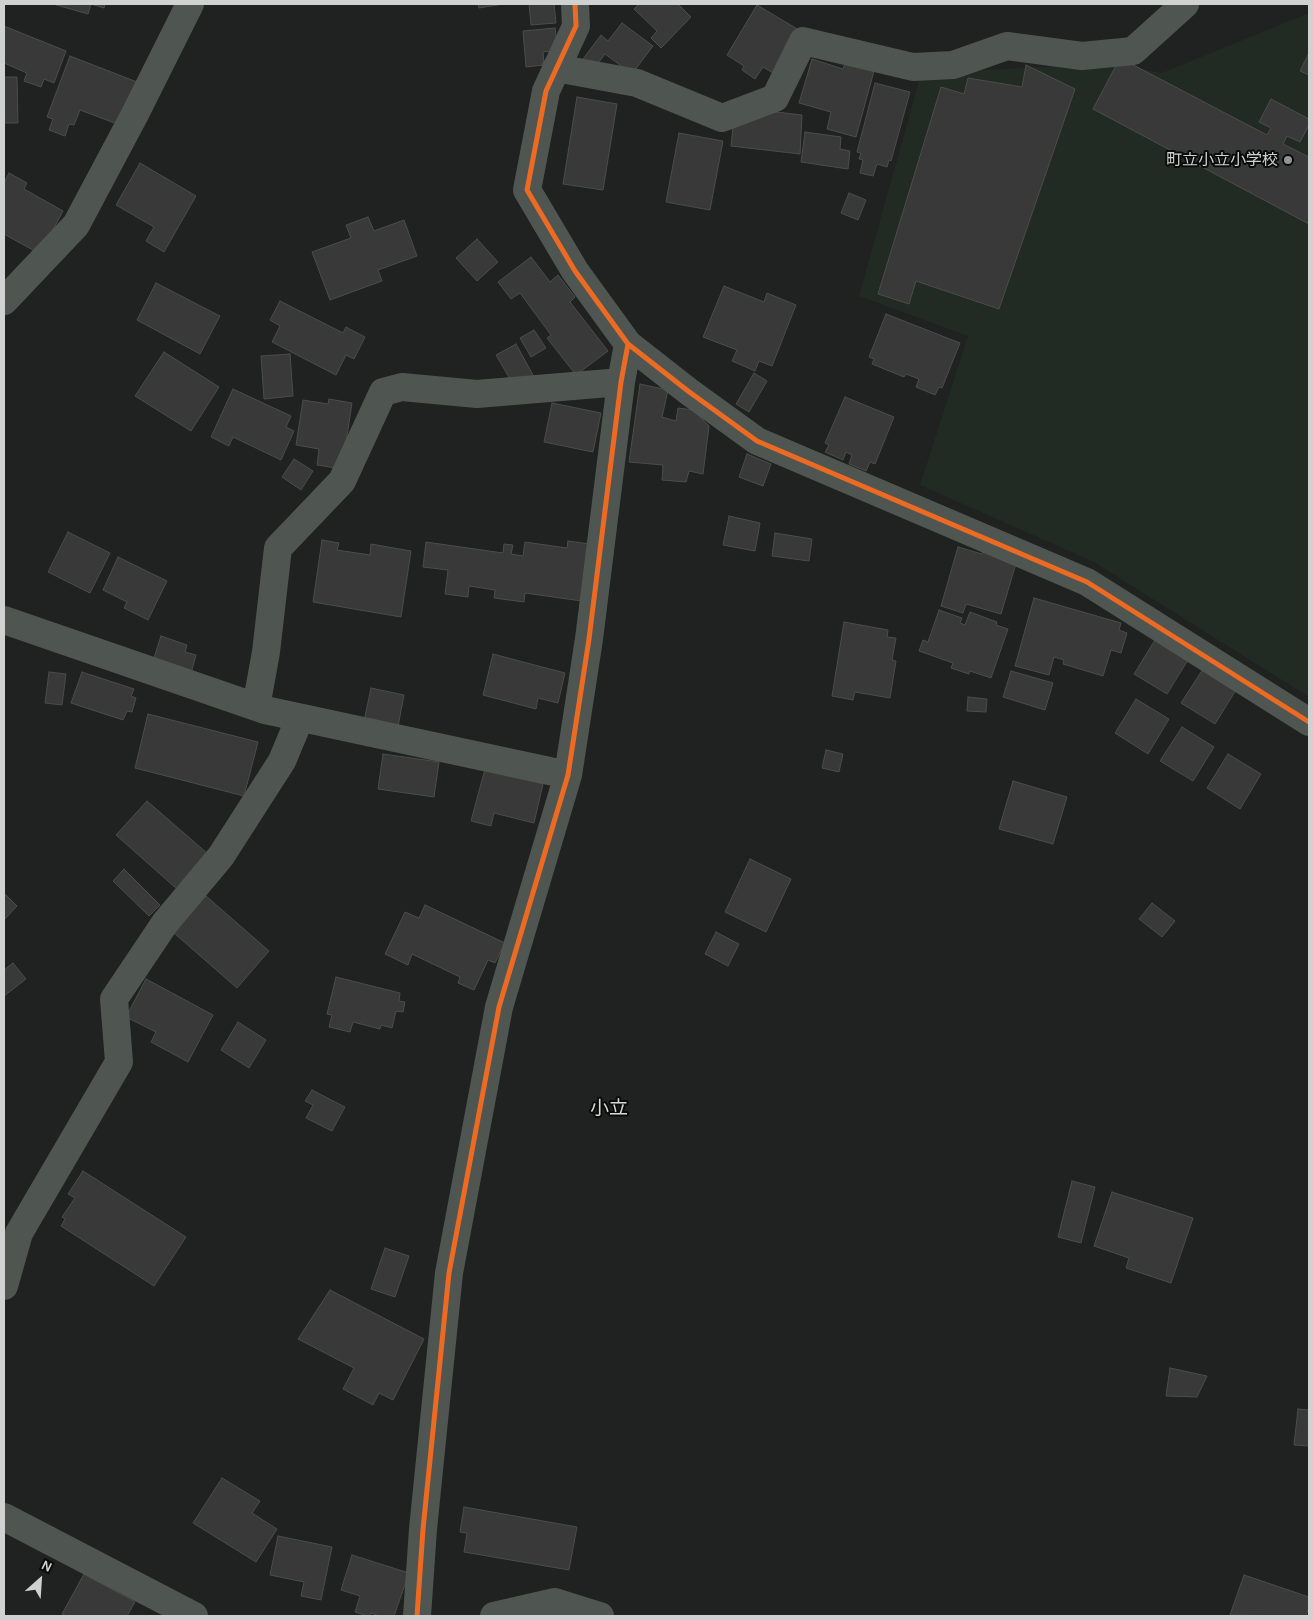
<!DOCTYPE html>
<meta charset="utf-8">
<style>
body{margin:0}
#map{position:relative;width:1313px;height:1620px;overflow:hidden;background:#1f2220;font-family:Karla,sans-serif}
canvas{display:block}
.frame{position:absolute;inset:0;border:5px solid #cfd2d0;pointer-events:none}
.north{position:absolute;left:15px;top:1555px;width:50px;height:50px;-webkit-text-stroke:4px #090b0a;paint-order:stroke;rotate:26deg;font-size:14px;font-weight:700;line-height:20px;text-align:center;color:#cfd2d0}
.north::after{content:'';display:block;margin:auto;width:18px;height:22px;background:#cfd2d0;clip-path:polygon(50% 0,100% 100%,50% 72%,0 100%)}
</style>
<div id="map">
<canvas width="1313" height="1620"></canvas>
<div class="frame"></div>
<div class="north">N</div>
</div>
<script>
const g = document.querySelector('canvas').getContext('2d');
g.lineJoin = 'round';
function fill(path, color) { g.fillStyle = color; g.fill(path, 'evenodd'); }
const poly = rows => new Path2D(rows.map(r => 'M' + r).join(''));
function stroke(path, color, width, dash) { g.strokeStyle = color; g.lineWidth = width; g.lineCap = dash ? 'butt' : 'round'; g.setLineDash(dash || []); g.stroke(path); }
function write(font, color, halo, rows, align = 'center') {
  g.font = font + ' Karla,"Noto Sans JP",sans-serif'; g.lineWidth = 4; g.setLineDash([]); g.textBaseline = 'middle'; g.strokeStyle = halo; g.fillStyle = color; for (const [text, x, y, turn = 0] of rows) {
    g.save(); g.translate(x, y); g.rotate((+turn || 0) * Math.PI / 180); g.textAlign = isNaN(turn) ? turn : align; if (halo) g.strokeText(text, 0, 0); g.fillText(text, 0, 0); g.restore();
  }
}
fill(poly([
 [1309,13,1309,697,1094,562,920,485,968,336,859,296,921,74,1110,63,1162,73]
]), '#212b24');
const building = poly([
 [53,4,105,4,104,8,91,4,88,14,53,4],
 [478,4,503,4,479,8,478,4],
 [529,4,554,4,556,23,531,25,529,4],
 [639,4,678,4,691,17,661,48,651,38,657,31,634,9,639,4],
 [757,5,799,30,773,73,763,67,755,79,742,70,744,66,727,55,757,5],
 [622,23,653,46,632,74,605,54,592,71,580,63,601,35,608,41,622,23],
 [4,26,66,51,54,83,44,79,41,87,24,81,27,73,4,63,4,26],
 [555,28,558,50,543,52,544,65,526,67,523,31,555,28],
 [1309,53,1309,75,1300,71,1309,53],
 [70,56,137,82,120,125,80,110,74,125,69,124,65,136,49,130,53,119,47,117,70,56],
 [1120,58,1267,135,1271,128,1259,122,1271,99,1309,119,1309,125,1300,142,1287,136,1283,144,1309,157,1309,224,1093,109,1120,58],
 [812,59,843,69,845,63,874,71,856,137,827,129,831,112,799,103,812,59],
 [1026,65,1075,89,999,309,916,281,909,304,878,294,941,87,964,94,968,78,1022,87,1026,65],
 [4,77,17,77,18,123,4,123,4,77],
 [875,83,910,92,891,161,889,160,887,167,877,164,873,176,860,173,863,160,859,159,861,153,857,152,875,83],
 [577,97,617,104,603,190,563,184,577,97],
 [768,111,802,115,800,154,731,146,734,117,768,111],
 [805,132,841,137,840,149,850,151,848,169,801,162,805,132],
 [679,133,723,141,710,210,666,202,679,133],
 [140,163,196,196,164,252,146,241,154,227,116,205,140,163],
 [9,173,27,183,24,189,63,211,40,254,4,234,4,183,9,173],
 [849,193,866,200,858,220,841,213,849,193],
 [368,217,374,231,404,220,417,256,378,270,382,281,330,300,312,252,351,238,346,225,368,217],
 [477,239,498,262,477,281,456,258,477,239],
 [531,257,550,282,558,275,575,297,570,302,608,351,576,375,547,338,551,335,520,293,511,299,498,282,531,257],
 [156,283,220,316,200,354,137,320,156,283],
 [724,286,764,302,767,293,796,305,772,366,759,361,755,371,732,361,737,350,703,337,724,286],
 [280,301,343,333,346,327,365,337,354,359,346,355,336,375,272,342,280,326,270,320,280,301],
 [886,314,960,343,942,388,939,387,935,395,916,387,919,379,906,374,904,377,872,364,874,359,869,357,886,314],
 [534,330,546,348,531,357,520,338,534,330],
 [516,344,533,375,514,386,496,355,516,344],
 [164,352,219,387,191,431,135,396,164,352],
 [290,354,293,396,264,399,261,356,290,354],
 [754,373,767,381,749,412,736,404,754,373],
 [640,384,668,390,662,417,676,421,678,408,693,410,709,426,703,474,689,471,686,482,662,480,663,465,629,462,640,384],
 [233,389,291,416,286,427,294,431,281,460,233,437,229,446,211,437,233,389],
 [845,397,894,417,875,464,870,462,866,471,849,464,852,455,846,452,843,460,825,452,829,445,825,443,845,397],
 [329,399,352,403,342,469,317,465,319,449,296,445,303,400,328,404,329,399],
 [552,403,601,413,593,452,544,442,552,403],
 [747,454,771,464,763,486,739,477,747,454],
 [294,459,313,471,301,490,282,477,294,459],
 [729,516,760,523,755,551,723,545,729,516],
 [68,532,110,553,90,593,48,572,68,532],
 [775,533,812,539,809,561,772,556,775,533],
 [322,540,339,543,337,550,370,555,371,544,411,551,401,617,313,602,322,540],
 [568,541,590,544,582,601,525,593,524,602,494,598,495,590,469,586,468,597,445,594,448,570,423,567,426,542,503,553,504,544,513,545,511,554,523,556,525,542,567,548,568,541],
 [958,547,982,554,983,550,1017,560,1001,614,966,604,963,613,941,606,958,547],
 [118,557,167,581,148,620,124,608,127,602,103,590,118,557],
 [1034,598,1121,623,1119,630,1127,633,1121,653,1111,650,1103,676,1063,664,1064,660,1054,657,1049,675,1015,666,1034,598],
 [939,610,962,618,960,623,965,625,970,612,997,622,996,625,1008,629,991,678,970,671,969,674,951,668,953,663,919,651,923,640,928,642,939,610],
 [844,622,888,630,887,637,896,638,892,660,896,661,890,698,855,692,853,700,832,696,844,622],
 [161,636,187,645,185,652,196,655,190,677,152,664,161,636],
 [1155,640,1188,660,1167,694,1134,674,1155,640],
 [493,654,565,673,558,703,538,698,536,709,483,695,493,654],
 [1203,669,1236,690,1215,724,1181,703,1203,669],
 [1011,671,1053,683,1045,710,1003,697,1011,671],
 [49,672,66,674,62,705,45,703,49,672],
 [82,672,134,689,131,696,136,698,132,712,127,711,123,720,71,703,82,672],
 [371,688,404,695,397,732,363,726,371,688],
 [968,697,987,699,986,712,967,711,968,697],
 [1136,699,1169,719,1148,754,1115,733,1136,699],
 [148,714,258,742,244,796,135,768,148,714],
 [1182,727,1214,747,1193,781,1160,761,1182,727],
 [826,750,843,754,839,772,822,768,826,750],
 [383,754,439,762,434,797,378,789,383,754],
 [1228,754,1261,774,1240,809,1207,788,1228,754],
 [485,769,543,784,534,823,494,813,491,826,471,821,485,769],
 [1013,781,1067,797,1053,844,999,829,1013,781],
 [147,801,208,854,177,889,116,835,147,801],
 [750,859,791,879,766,932,725,912,750,859],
 [124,869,160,905,149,916,113,881,124,869],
 [4,893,17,906,4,920,4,893],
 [206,896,269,951,237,988,174,933,206,896],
 [1152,903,1175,921,1162,937,1139,919,1152,903],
 [425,905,505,943,495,963,488,960,474,990,458,983,460,977,412,954,408,965,385,954,405,912,419,918,425,905],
 [716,932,739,944,728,966,705,954,716,932],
 [13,963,26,979,4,996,4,970,13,963],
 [336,977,400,993,399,1001,405,1002,403,1012,396,1011,392,1028,381,1025,380,1029,353,1022,350,1032,329,1027,332,1015,327,1014,336,977],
 [146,979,213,1015,188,1062,151,1042,156,1032,126,1017,146,979],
 [238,1022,266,1040,249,1068,221,1050,238,1022],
 [312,1090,345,1107,332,1131,306,1118,313,1105,305,1101,312,1090],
 [83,1171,186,1237,154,1286,61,1226,65,1219,62,1217,75,1198,68,1194,83,1171],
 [1072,1181,1095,1187,1081,1243,1058,1237,1072,1181],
 [1112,1192,1193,1218,1171,1283,1126,1268,1129,1258,1094,1246,1112,1192],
 [385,1248,409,1256,395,1297,371,1289,385,1248],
 [330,1290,424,1339,393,1400,379,1393,373,1405,343,1389,354,1368,298,1339,330,1290],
 [1170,1368,1207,1376,1197,1397,1166,1396,1170,1368],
 [1298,1409,1309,1410,1309,1446,1294,1445,1298,1409],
 [222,1478,260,1501,252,1513,277,1529,256,1562,193,1523,222,1478],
 [464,1507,577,1527,569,1570,464,1552,467,1533,460,1532,464,1507],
 [278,1536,332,1547,321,1600,301,1596,304,1582,270,1575,278,1536],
 [352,1555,409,1573,394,1616,380,1616,371,1613,370,1616,368,1616,355,1612,360,1596,341,1590,352,1555],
 [84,1574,135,1602,127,1616,67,1616,62,1614,84,1574],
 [1244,1575,1309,1597,1309,1607,1306,1616,1230,1615,1244,1575]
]);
fill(building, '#393939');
stroke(building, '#4c4c4b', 1);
stroke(poly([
 [575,4,576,26,546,91,527,190,575,271,628,344,688,391,757,441,1087,582,1309,722],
 [556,68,637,83,722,118,775,98,803,41,913,67,953,65,1007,46,1082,56,1133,51,1185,4],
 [4,301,76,225,135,114,190,4],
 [4,620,265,710,568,775],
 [256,707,266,652,278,548,342,481,383,392,402,387,477,394,621,382],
 [4,1286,19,1233,119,1062,114,999,165,923,221,856,282,761,300,718],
 [4,1517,194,1616],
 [417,1616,423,1529,449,1273,499,1007,568,775,589,639,621,382,628,344],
 [494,1616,555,1602,600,1616]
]), '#4f5651', 28);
stroke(poly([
 [575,4,576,26,546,91,527,190,575,271,628,344,688,391,757,441,1087,582,1309,722],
 [417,1616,423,1529,449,1273,499,1007,568,775,589,639,621,382,628,344]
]), '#ed6a23', 5);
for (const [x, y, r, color] of [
 [1288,160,5,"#919492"]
]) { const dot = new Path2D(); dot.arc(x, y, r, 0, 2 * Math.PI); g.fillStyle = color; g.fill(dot); stroke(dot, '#090b0a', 2); }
write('16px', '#cfd2d0', '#090b0a', [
 ["町立小立小学校",1278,160]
], 'right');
write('19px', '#d5dbd7', '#090b0a', [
 ["小立",609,1109]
]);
</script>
